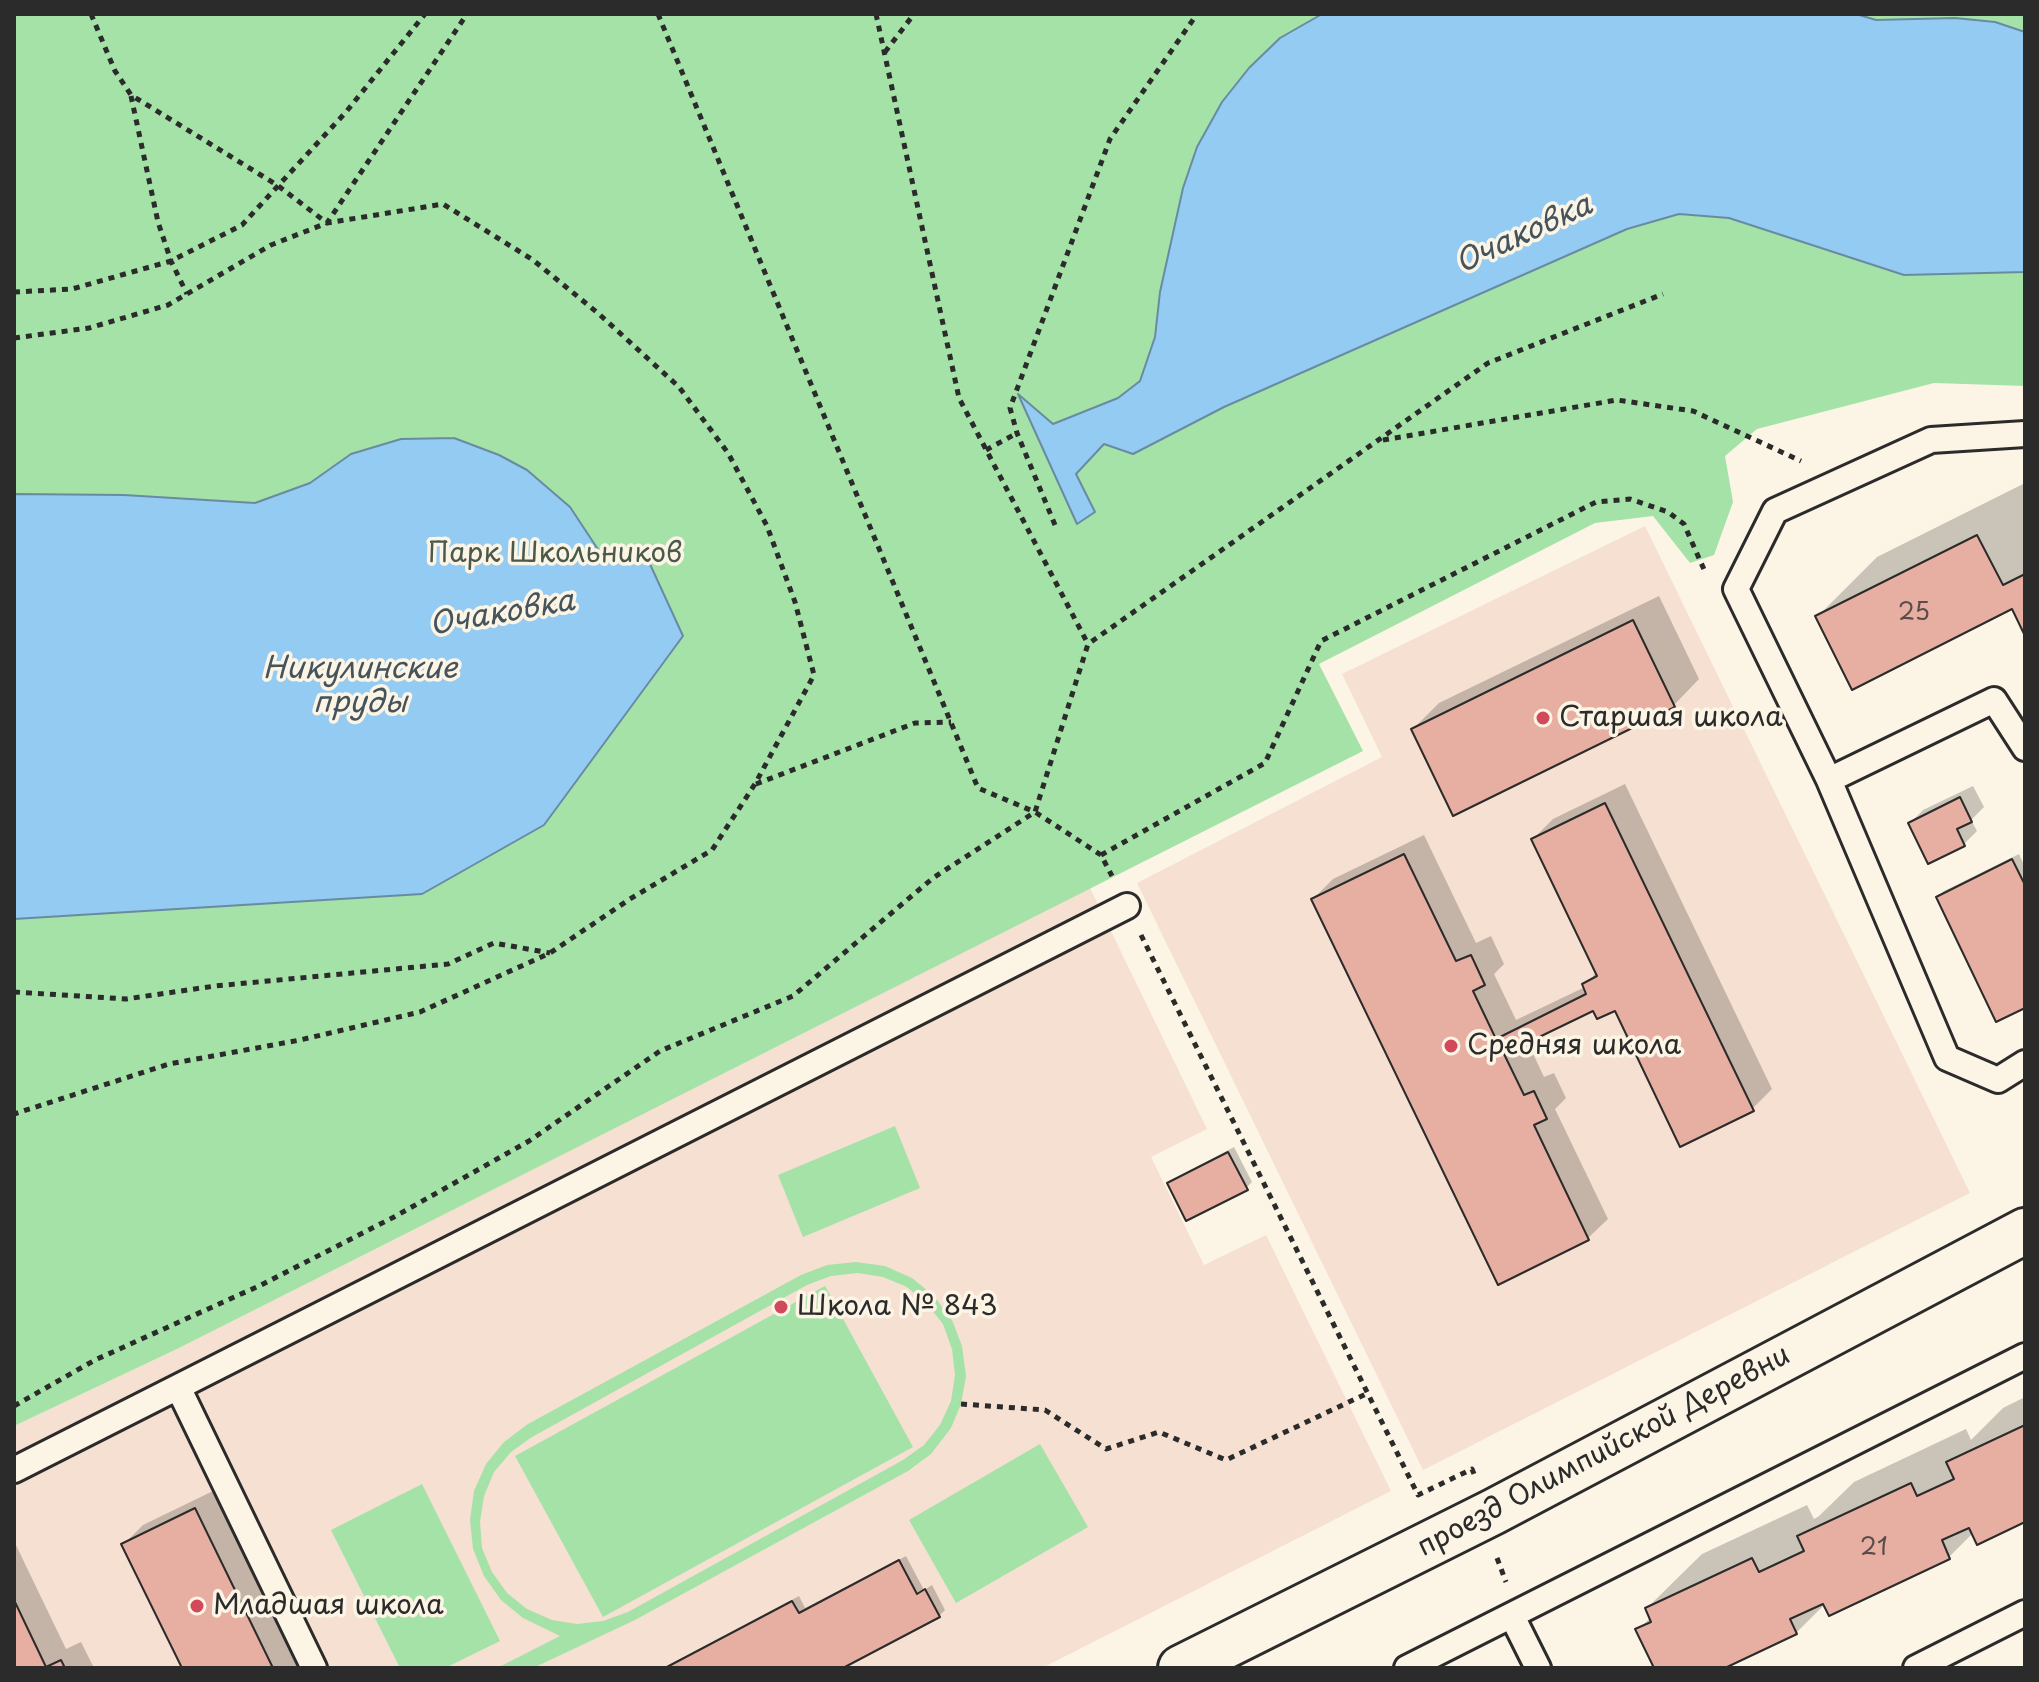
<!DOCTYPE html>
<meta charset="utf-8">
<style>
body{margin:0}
#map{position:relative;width:2039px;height:1682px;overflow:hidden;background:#fcf5e5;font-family:"Playpen Sans",sans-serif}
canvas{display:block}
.frame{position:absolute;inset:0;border:16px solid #2b2b2b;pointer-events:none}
</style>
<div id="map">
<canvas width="2039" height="1682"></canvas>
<div class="frame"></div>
</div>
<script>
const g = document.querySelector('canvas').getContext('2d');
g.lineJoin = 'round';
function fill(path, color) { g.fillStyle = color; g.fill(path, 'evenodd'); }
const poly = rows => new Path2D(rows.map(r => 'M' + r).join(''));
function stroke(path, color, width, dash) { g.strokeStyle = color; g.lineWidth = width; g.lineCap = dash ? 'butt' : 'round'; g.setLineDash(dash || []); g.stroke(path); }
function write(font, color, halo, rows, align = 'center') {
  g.font = font + ' "Playpen Sans",sans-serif'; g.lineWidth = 7; g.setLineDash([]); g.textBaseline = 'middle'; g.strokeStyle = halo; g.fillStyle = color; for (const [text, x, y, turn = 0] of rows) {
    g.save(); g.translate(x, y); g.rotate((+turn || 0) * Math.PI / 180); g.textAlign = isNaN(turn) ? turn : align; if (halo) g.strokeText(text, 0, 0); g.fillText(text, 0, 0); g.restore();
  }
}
fill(poly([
 [1645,526,1970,1193,1423,1470,1137,883,1382,757,1342,674],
 [1090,888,1207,1129,1151,1157,1204,1265,1266,1235,1391,1491,1042,1668,14,1668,14,1426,177,1349]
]), '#f6e0d1');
fill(poly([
 [14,14,2025,14,2025,386,1934,383,1757,429,1725,456,1733,502,1714,555,1690,563,1653,516,1595,523,1319,664,1363,751,177,1349,14,1426],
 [895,1126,920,1188,803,1237,778,1175],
 [856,1262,885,1266,912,1278,934,1296,952,1320,962,1346,966,1376,961,1404,951,1428,931,1454,908,1471,635,1620,533,1668,497,1668,560,1636,523,1618,501,1600,484,1576,473,1549,470,1520,474,1491,486,1464,504,1442,528,1424,801,1275,827,1265],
 [858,1273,883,1277,907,1287,927,1304,943,1324,952,1349,955,1375,951,1401,940,1425,924,1445,903,1460,628,1612,603,1621,577,1624,552,1620,527,1609,507,1593,492,1572,482,1548,480,1522,484,1496,494,1472,511,1452,532,1437,807,1285,831,1276],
 [825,1286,913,1447,603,1617,515,1456],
 [1040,1444,1088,1527,956,1603,909,1520],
 [422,1484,500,1641,445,1668,400,1668,331,1530]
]), '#a5e2a8');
const water = poly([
 [1322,14,1856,14,1876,20,1955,18,1995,22,2025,32,2025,272,1904,275,1729,218,1679,214,1627,229,1224,407,1133,454,1104,444,1076,474,1095,512,1077,524,1018,394,1053,424,1118,398,1140,381,1155,337,1160,292,1183,188,1197,147,1222,102,1249,68,1280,38,1322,14],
 [454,438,499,455,527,470,570,507,605,560,649,562,683,636,544,825,422,894,14,919,14,494,124,495,255,503,310,483,351,454,401,439,454,438]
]);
fill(water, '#93cbf2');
stroke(water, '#698ba2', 2);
fill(poly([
 [2025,483,2025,632,2012,607,1818,616,1877,557],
 [1659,596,1699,679,1674,705,1413,729,1439,703],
 [1625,784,1772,1089,1752,1109,1616,1008,1594,1008,1527,1041,1544,1077,1554,1073,1566,1098,1555,1109,1608,1219,1588,1238,1313,899,1333,879,1424,835,1476,943,1491,936,1504,964,1494,974,1516,1020,1585,987,1597,971,1533,839,1553,819],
 [1973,786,1984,807,1971,820,1977,831,1964,844,1929,862,1910,823,1923,810],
 [2019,854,2025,867,2025,1005,1938,897,1944,891],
 [1234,1147,1252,1182,1246,1188,1170,1184,1176,1178],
 [2025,1397,2025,1520,1973,1533,1949,1557,1825,1604,1796,1633,1721,1668,1656,1668,1638,1630,1651,1617,1647,1608,1702,1554,1807,1505,1814,1519,1819,1516,1854,1482,1966,1429,1971,1440,2003,1408],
 [215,1490,302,1668,184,1668,124,1544,143,1525],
 [14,1541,66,1649,81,1642,94,1668,14,1668],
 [906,1556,924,1590,932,1585,945,1610,939,1616,839,1668,666,1668,799,1596,805,1608]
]), '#0003');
const building = poly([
 [1977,535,2003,585,2025,574,2025,636,2012,609,1852,690,1815,616,1977,535],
 [1633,620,1675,707,1453,816,1411,729,1633,620],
 [1960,797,1972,822,1957,829,1965,846,1928,864,1908,823,1960,797],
 [1605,803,1754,1111,1680,1147,1615,1011,1597,1019,1593,1011,1504,1054,1524,1095,1534,1091,1547,1119,1534,1125,1589,1240,1498,1285,1311,899,1404,854,1456,961,1471,955,1485,985,1473,991,1496,1039,1586,994,1582,984,1597,976,1531,839,1605,803],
 [2012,859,2025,885,2025,1008,1996,1022,1936,897,2012,859],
 [1228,1152,1248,1190,1186,1221,1167,1183,1228,1152],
 [2025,1425,2025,1522,1977,1545,1969,1528,1942,1540,1950,1559,1829,1616,1823,1604,1790,1619,1797,1634,1725,1668,1654,1668,1635,1629,1651,1622,1645,1608,1752,1558,1759,1572,1804,1551,1797,1536,1911,1483,1917,1496,1954,1479,1946,1462,2025,1425],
 [195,1508,273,1668,182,1668,121,1544,195,1508],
 [899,1560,917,1594,925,1589,940,1617,843,1668,665,1668,792,1601,799,1613,899,1560],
 [14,1600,46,1667,61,1660,65,1668,14,1668,14,1600]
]);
fill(building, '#e7aea2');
stroke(building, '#2b2b2b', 2);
const service = poly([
 [2025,434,1931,440,1775,511,1736,589,1829,780,1947,1058,1998,1080,2025,1063],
 [1829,780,1994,700,2025,748],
 [14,1470,178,1387],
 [1512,1616,1538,1668],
 [314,1668,178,1387,1127,906],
 [1407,1668,2025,1356],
 [1916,1668,2025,1613]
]);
const minor = poly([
 [1181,1668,1493,1512,2025,1231]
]);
stroke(service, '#2b2b2b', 30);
stroke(minor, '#2b2b2b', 50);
stroke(poly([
 [91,14,115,71,131,95,277,185,327,223,467,14],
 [658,14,978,788,1035,812,1088,644,1488,363,1663,294],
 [876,14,959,398,1088,644],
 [885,52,914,14],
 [131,96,158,222,171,261,187,294],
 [14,292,72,289,171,261,242,225,346,112,425,14],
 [14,338,89,328,168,305,271,245,327,223,443,204,533,260,599,314,679,387,728,453,767,526,795,602,814,675,755,784,712,850,630,899,550,953,420,1012,300,1040,169,1064,14,1114],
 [1383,440,1617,400,1693,411,1801,461],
 [986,450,1017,433],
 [1055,525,1017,433,1010,408,1110,139,1197,14],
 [756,784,915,723,951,722],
 [1101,855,1265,763,1321,641,1596,502,1630,499,1668,512,1684,524,1706,574],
 [1141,935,1418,1495,1472,1469,1474,1474],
 [14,992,126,999,215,986,448,964,494,943,550,953],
 [961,1404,1045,1410,1106,1449,1159,1432,1226,1460,1368,1393],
 [14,1406,95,1360,261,1285,394,1217,529,1141,660,1051,793,996,933,878,1035,812,1101,855,1112,876],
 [1497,1558,1506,1582]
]), '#2b2b2b', 5, [6, 6]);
stroke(service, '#fcf5e5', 24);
stroke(minor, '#fcf5e5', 44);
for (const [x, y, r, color] of [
 [1543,718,8,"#d1495b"],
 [1451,1046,8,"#d1495b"],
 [781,1307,8,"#d1495b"],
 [197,1606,8,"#d1495b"]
]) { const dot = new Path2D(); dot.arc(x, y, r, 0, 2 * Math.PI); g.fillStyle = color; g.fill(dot); stroke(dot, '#fcf5e5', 3); }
write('24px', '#5a4c49', null, [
 ["25",1914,613],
 ["21",1874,1548]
]);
write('28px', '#4a594a', '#fcf5e5', [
 ["Парк Школьников",555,554]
]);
write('28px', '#2b2b2b', '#fcf5e5', [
 ["Старшая школа",1559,718],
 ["Средняя школа",1467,1046],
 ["Школа № 843",797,1307],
 ["Младшая школа",213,1606]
], 'left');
write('28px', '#2b2b2b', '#fcf5e5', [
 ["проезд Олимпийской Деревни",1604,1452,-28]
]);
write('italic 30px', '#45535d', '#fcf5e5', [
 ["Очаковка",1524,235,-25],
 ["Очаковка",502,614,-10],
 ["Никулинские",360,670],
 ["пруды",360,704]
]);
</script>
